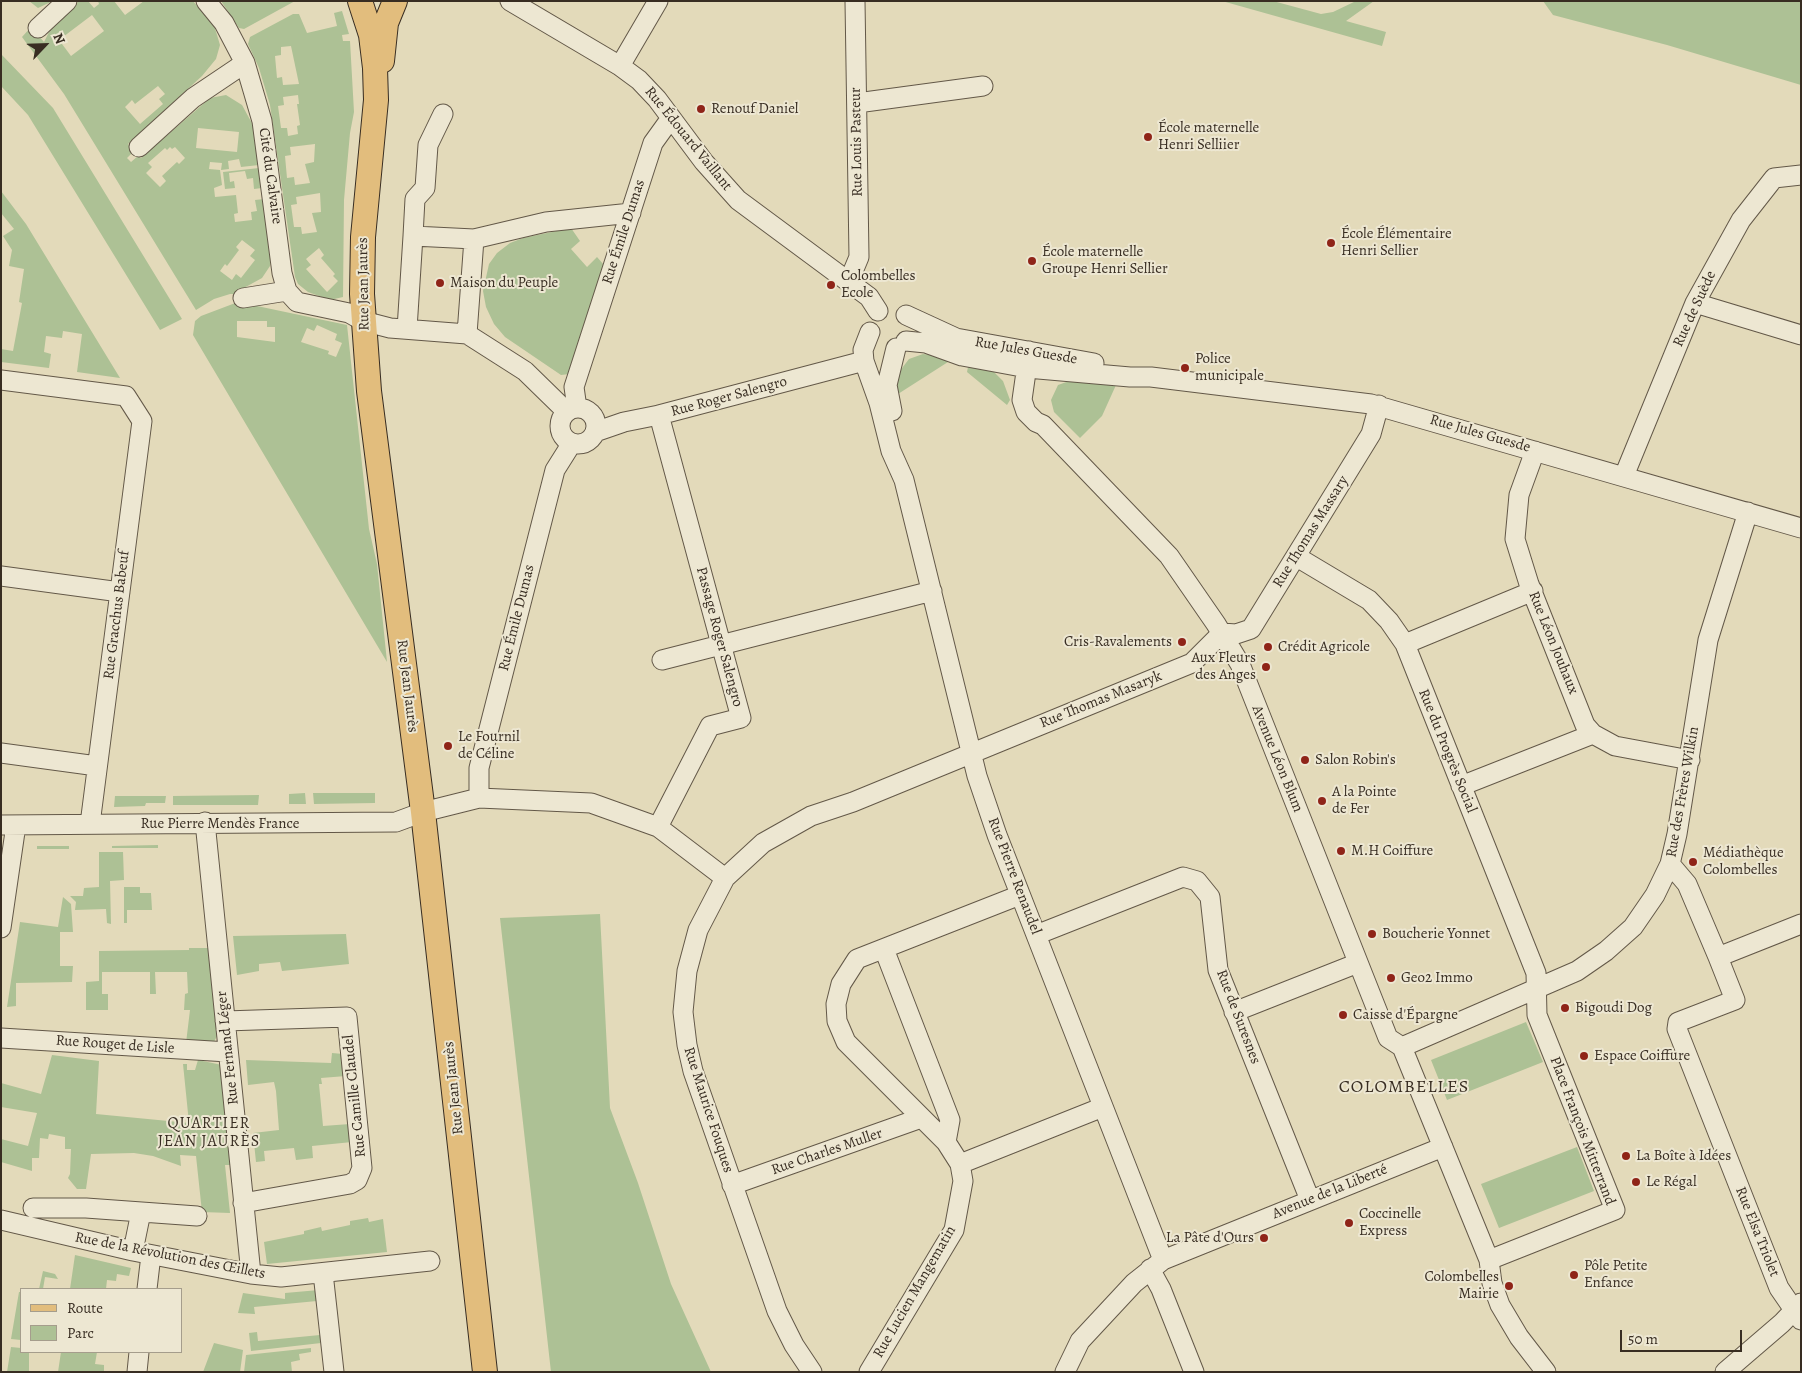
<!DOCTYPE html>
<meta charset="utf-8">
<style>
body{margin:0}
#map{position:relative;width:1802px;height:1373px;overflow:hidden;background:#e3daba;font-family:Alegreya,serif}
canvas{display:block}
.frame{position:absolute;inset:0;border:2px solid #382d22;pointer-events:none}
.legend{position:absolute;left:20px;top:1288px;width:162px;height:65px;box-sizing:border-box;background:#ede7d2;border:1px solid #a59d8c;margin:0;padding:6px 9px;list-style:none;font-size:15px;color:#382d22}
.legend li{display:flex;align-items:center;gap:10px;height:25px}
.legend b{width:25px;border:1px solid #a59d8c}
.north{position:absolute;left:20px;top:20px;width:50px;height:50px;-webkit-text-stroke:4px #ede7d2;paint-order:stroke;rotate:66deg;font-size:14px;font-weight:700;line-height:20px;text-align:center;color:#382d22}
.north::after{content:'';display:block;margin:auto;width:18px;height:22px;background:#382d22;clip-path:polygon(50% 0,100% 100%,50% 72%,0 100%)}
.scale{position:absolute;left:1620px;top:1330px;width:122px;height:22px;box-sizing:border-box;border:2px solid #382d22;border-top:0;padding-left:6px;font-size:15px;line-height:18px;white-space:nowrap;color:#382d22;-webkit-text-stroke:4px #ede7d2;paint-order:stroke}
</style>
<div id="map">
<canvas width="1802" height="1373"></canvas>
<div class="frame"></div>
<ul class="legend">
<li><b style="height:6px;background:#e2bd7d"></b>Route</li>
<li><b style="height:14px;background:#adc195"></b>Parc</li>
</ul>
<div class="north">N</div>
<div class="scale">50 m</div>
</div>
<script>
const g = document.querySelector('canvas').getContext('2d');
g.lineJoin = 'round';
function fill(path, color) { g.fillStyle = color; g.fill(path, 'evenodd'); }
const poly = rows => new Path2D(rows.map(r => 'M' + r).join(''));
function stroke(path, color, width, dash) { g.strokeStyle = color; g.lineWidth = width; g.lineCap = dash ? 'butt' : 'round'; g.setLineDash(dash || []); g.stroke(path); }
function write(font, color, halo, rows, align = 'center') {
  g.font = font + ' Alegreya,serif'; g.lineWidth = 4; g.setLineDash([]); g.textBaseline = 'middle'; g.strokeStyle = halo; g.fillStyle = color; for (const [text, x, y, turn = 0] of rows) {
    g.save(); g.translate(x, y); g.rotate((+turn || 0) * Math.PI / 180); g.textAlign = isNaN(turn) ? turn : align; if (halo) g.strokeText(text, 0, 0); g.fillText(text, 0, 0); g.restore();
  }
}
fill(poly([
 [29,1,53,1,38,8],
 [79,1,88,1,94,8,99,4,98,1,114,1,125,15,144,1,193,1,214,25,220,45,216,59,202,76,128,144,134,151,127,158,131,162,138,156,141,158,210,98,226,95,242,105,254,127,259,165,241,167,239,159,228,161,229,169,221,170,222,163,210,162,209,169,220,170,222,185,214,188,215,197,236,195,238,213,234,214,235,222,252,220,251,212,257,211,255,200,264,199,271,256,270,266,262,278,242,289,239,294,230,294,214,299,196,310,64,94,22,37,31,27,44,42,51,28],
 [92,15,104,31,71,56,59,40],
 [158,86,165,94,159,99,163,104,140,124,125,107,132,100,135,104],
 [198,128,239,132,237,152,196,148],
 [170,147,172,149,175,147,185,158,179,164,177,162,162,176,166,181,160,187,146,173,152,167,148,163,165,148,167,150],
 [242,240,255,250,250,256,255,260,241,278,236,274,232,280,220,271,225,264,227,266,239,250,236,247],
 [221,1,295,1,244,29,239,28],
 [1222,1,1273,1,1321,14,1333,12,1356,1,1374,1,1346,21,1386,32,1382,46],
 [1543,1,1801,1,1801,85,1667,45,1553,15],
 [342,11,349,34,342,35,343,41,350,41,354,112,350,133,344,200,343,297,330,300,308,292,298,284,295,277,270,105,259,68,248,44,250,37,293,14,299,14,307,33,337,26,334,13],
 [291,46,299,84,283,85,282,77,277,78,275,56,281,55,281,47],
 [298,95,299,104,297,104,300,125,297,126,298,134,288,136,287,128,281,128,278,106,284,105,283,97],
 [315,144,314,162,305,164,310,183,295,185,294,177,287,178,285,156,291,155,290,147],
 [320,193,321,212,312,213,317,232,302,234,301,227,294,227,291,205,297,204,296,197],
 [319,248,324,255,321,258,335,274,333,276,338,281,327,292,306,269,311,265,306,259],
 [1,54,53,108,182,319,160,330,28,115,1,86],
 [259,168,262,188,254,189,253,178,247,179,245,171,229,173,230,182,234,181,235,188,225,189,223,172],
 [1,191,26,224,120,378,77,372,82,334,63,331,62,338,46,336,44,352,51,354,49,368,1,362,1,349,13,351,22,303,19,302,24,269,9,266,12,250,3,236,14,229,1,213],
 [571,228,580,241,571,249,587,267,597,257,604,265,570,374,561,375,505,337,494,324,486,307,483,291,489,264,497,253,510,243,523,238],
 [238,302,347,325,369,529,377,564,387,662,193,335,195,321,201,316],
 [237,321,267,321,267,327,275,327,275,342,237,337],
 [317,325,337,334,335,340,342,343,336,357,328,354,329,351,301,342,307,328,314,331],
 [923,354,938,356,948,362,898,394,895,392,899,372,909,359],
 [973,365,993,371,1003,381,1010,400,1007,405,967,372,968,367],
 [1072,380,1116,385,1102,416,1080,438,1054,412,1051,400,1058,385],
 [305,793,306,804,289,804,289,794],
 [313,793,375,793,375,803,314,804],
 [259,795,258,805,173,805,173,796],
 [115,796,166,796,165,803,146,803,145,806,114,807],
 [158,845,158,848,112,848,112,846],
 [37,846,69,846,69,849,37,849],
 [99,852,123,852,124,880,110,881,111,924,107,923,106,909,75,910,76,902,70,896,83,896,84,888,99,887],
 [124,887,140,887,140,893,151,893,152,910,127,910,127,923,124,923],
 [63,897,71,904,73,932,60,932,60,966,73,966,72,982,16,983,16,1006,7,1007,20,922,58,927],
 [600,914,610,1108,638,1183,671,1284,711,1372,551,1372,500,918],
 [346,934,349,964,282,971,280,962,259,964,259,971,237,975,233,936],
 [189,948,209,948,219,1032,214,1042,186,1043,190,1010,184,1010,185,994,188,993,187,972,155,972,156,994,150,994,150,972,102,972,102,994,108,994,108,1010,86,1010,86,982,99,981,99,951,189,950],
 [1526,1022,1543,1062,1447,1100,1431,1060],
 [332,1053,343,1054,346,1076,321,1078,322,1084,319,1084,323,1126,350,1124,352,1142,312,1146,313,1158,296,1160,294,1148,264,1151,265,1161,256,1162,253,1133,279,1130,276,1091,274,1082,248,1085,246,1060,331,1063],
 [52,1055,99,1061,96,1114,189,1123,183,1064,187,1064,187,1070,195,1070,198,1060,222,1065,232,1165,225,1165,230,1213,202,1212,196,1156,180,1155,181,1166,153,1156,134,1153,91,1154,86,1189,77,1189,68,1178,70,1174,71,1149,65,1149,65,1137,49,1134,48,1139,40,1138,39,1158,32,1158,32,1171,1,1162,1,1139,28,1146,37,1113,1,1107,1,1083,41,1094],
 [1577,1147,1594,1191,1499,1228,1481,1184],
 [368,1218,369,1222,383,1219,387,1252,267,1264,264,1242,304,1234,304,1231,321,1227,322,1231,350,1225,350,1221],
 [75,1255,131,1268,129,1276,117,1274,116,1281,107,1280,106,1289,70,1289],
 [43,1271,55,1274,58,1279,45,1277,43,1289,39,1289],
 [319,1290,317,1301,254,1307,255,1314,238,1313,243,1293,285,1299,285,1293],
 [19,1292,21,1292,21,1340,11,1339],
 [257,1332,258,1341,320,1335,321,1343,251,1351,249,1333],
 [214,1343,243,1350,240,1372,203,1372],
 [11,1347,21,1348,21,1352,29,1352,29,1372,7,1372],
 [311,1348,311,1352,299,1354,300,1360,291,1362,292,1372,244,1372,246,1355],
 [61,1352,97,1352,95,1364,104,1365,104,1372,58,1372]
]), '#adc195');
const minor = poly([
 [206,1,224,23,245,63,262,121,282,273,287,291,297,302,349,313,363,321,390,328,467,334,525,371,567,412],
 [510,1,620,66,639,80,657,99,704,162,738,200,869,297,878,311],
 [38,28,67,1],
 [620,66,658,1],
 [857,103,983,86],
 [139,147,193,98,245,63],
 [413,236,415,199,425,188,428,145,443,114],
 [849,281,859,257,855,1],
 [243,298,287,291],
 [1695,303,1801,335],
 [906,315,956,338,1094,363],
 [407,329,413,236,474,239],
 [870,332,863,350,864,361,879,403,891,451,904,480,977,776,997,835,1163,1260],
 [467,334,474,239,546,222,631,213],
 [906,341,926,343,962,356,1027,368,1130,377,1151,377,1371,404,1801,528],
 [1029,351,1022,400,1026,412,1036,422,1043,425,1169,556,1216,624,1240,664,1388,1038,1402,1047],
 [1,380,126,396,142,421,90,824],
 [577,408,574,387,653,143,671,118],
 '560 426a18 18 0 1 1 36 0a18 18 0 1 1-36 0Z',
 [892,411,887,385,896,348],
 [595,432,624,422,659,415,864,361],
 [1535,451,1519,495,1515,539,1529,584,1585,725,1593,734,1615,746,1690,760],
 [1624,476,1695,303,1741,220,1774,178,1801,175],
 [1297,557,1369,600,1389,621,1405,644,1536,973,1537,1015,1615,1210,1489,1260],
 [1,576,120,592],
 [1222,633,1236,634,1251,629,1371,434,1379,405],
 [1405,644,1533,591],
 [662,660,932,591],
 [1,753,97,766],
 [1461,786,1593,734],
 [479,798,479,768,555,470,572,443],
 [205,822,251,1274],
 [1,825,396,822,423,812,479,798,591,803,658,827,725,878],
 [658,827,710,726,741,718,659,415],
 [1670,864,1687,884,1718,957,1801,924],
 [1,928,16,825],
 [1036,935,1183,877,1197,881,1210,897,1218,970,1310,1200],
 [884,949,950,1120,946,1142],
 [1718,957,1735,1000,1678,1022,1677,1029,1779,1288,1801,1320],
 [1234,1012,1358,963],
 [225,1021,347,1017,362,1168,357,1180,350,1184,243,1203],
 [1,1038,228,1052],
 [1402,1047,1577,971,1606,951,1633,927,1655,895,1670,864,1677,834,1708,640,1748,512],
 [1402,1047,1489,1260,1492,1283,1500,1305,1519,1337,1546,1372],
 [960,1164,1103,1107],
 [732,1185,921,1118],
 [33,1208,86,1208,197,1216],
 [1,1220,133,1251,251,1274,281,1277,430,1261],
 [133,1251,141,1212],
 [1150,1269,1161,1289,1194,1372],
 [323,1273,334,1372],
 [147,1289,151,1255],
 [137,1372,139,1352],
 [812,1372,794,1345,777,1311,693,1071,687,1045,683,1012,687,971,698,930,725,878,763,843,811,816,853,802,1192,663,1222,633],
 [869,1372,954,1230,963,1181,960,1164,946,1142,846,1042,837,1021,836,1004,841,984,857,959,1020,895],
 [1065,1372,1080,1341,1134,1283,1163,1260,1443,1147],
 [1725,1372,1782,1323,1801,1303]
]);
const major = poly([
 [360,1,371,35,375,68,376,100,363,237,362,294,369,391,423,812,485,1372],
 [382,61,386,23,395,1]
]);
stroke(minor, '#635848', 21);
stroke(major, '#382d22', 26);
stroke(minor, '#ede7d2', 19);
stroke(major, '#e2bd7d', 24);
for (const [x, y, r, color] of [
 [701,109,5,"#8f2418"],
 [1148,137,5,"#8f2418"],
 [1331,243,5,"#8f2418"],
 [1032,261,5,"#8f2418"],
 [440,283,5,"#8f2418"],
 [831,285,5,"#8f2418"],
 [1185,368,5,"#8f2418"],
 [1182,642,5,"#8f2418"],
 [1268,647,5,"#8f2418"],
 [1266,667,5,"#8f2418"],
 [448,746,5,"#8f2418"],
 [1305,760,5,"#8f2418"],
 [1322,801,5,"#8f2418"],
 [1341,851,5,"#8f2418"],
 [1693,862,5,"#8f2418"],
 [1372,934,5,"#8f2418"],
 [1391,978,5,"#8f2418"],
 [1565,1008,5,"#8f2418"],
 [1343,1015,5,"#8f2418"],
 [1584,1056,5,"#8f2418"],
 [1626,1156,5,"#8f2418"],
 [1636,1182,5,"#8f2418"],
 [1349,1223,5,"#8f2418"],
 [1264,1238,5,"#8f2418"],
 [1574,1275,5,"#8f2418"],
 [1509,1286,5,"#8f2418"]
]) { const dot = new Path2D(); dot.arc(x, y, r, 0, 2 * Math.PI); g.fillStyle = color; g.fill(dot); stroke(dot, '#ede7d2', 2); }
write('15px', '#382d22', '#ede7d2', [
 ["Renouf Daniel",711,109],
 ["École maternelle",1158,128],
 ["Henri Selliier",1158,145],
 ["École Élémentaire",1341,234],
 ["Henri Sellier",1341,251],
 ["École maternelle",1042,252],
 ["Groupe Henri Sellier",1042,269],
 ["Colombelles",841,276],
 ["Ecole",841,293],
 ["Maison du Peuple",450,283],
 ["Police",1195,359],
 ["municipale",1195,376],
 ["Cris-Ravalements",1172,642,"right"],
 ["Crédit Agricole",1278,647],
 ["Aux Fleurs",1256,658,"right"],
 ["des Anges",1256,675,"right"],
 ["Le Fournil",458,737],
 ["de Céline",458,754],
 ["Salon Robin's",1315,760],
 ["A la Pointe",1332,792],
 ["de Fer",1332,809],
 ["M.H Coiffure",1351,851],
 ["Médiathèque",1703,853],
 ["Colombelles",1703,870],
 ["Boucherie Yonnet",1382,934],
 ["Geo2 Immo",1401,978],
 ["Bigoudi Dog",1575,1008],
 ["Caisse d'Épargne",1353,1015],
 ["Espace Coiffure",1594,1056],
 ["La Boîte à Idées",1636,1156],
 ["Le Régal",1646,1182],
 ["Coccinelle",1359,1214],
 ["Express",1359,1231],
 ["La Pâte d'Ours",1254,1238,"right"],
 ["Pôle Petite",1584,1266],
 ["Enfance",1584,1283],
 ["Colombelles",1499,1277,"right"],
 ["Mairie",1499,1294,"right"]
], 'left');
write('15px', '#382d22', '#ede7d2', [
 ["Rue Édouard Vaillant",688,139,51],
 ["Rue Louis Pasteur",857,142,-91],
 ["Cité du Calvaire",270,176,82],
 ["Rue Émile Dumas",624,232,-72],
 ["Rue Jean Jaurès",364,284,-91],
 ["Rue de Suède",1695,309,-65],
 ["Rue Jules Guesde",1026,351,10],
 ["Rue Roger Salengro",729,397,-15],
 ["Rue Jules Guesde",1480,434,16],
 ["Rue Thomas Massary",1311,532,-58],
 ["Rue Gracchus Babeuf",117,615,-83],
 ["Rue Émile Dumas",517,618,-76],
 ["Passage Roger Salengro",719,637,75],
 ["Rue Léon Jouhaux",1553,643,68],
 ["Rue Jean Jaurès",407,686,83],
 ["Rue Thomas Masaryk",1101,700,-22],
 ["Rue du Progrès Social",1447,751,68],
 ["Avenue Léon Blum",1277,759,68],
 ["Rue des Frères Wilkin",1683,792,-80],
 ["Rue Pierre Mendès France",220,824],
 ["Rue Pierre Renaudel",1014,876,69],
 ["Rue de Suresnes",1238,1017,69],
 ["Rue Rouget de Lisle",115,1045,4],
 ["Rue Fernand Léger",228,1048,-96],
 ["Rue Jean Jaurès",454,1088,-96],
 ["Rue Camille Claudel",355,1096,-96],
 ["Rue Maurice Fouques",708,1110,72],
 ["Place François Mitterrand",1582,1131,69],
 ["Rue Charles Muller",827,1152,-19],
 ["Avenue de la Liberté",1330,1192,-22],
 ["Rue Elsa Triolet",1757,1232,68],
 ["Rue de la Révolution des Œillets",170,1256,11],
 ["Rue Lucien Mangematin",915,1292,-60]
]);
g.letterSpacing = '1px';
write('16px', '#382d22', '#ede7d2', [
 ["QUARTIER",209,1124],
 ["JEAN JAURÈS",209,1142]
]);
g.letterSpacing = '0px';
g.letterSpacing = '1px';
write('18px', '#382d22', '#ede7d2', [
 ["COLOMBELLES",1404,1088]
]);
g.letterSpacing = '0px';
</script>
